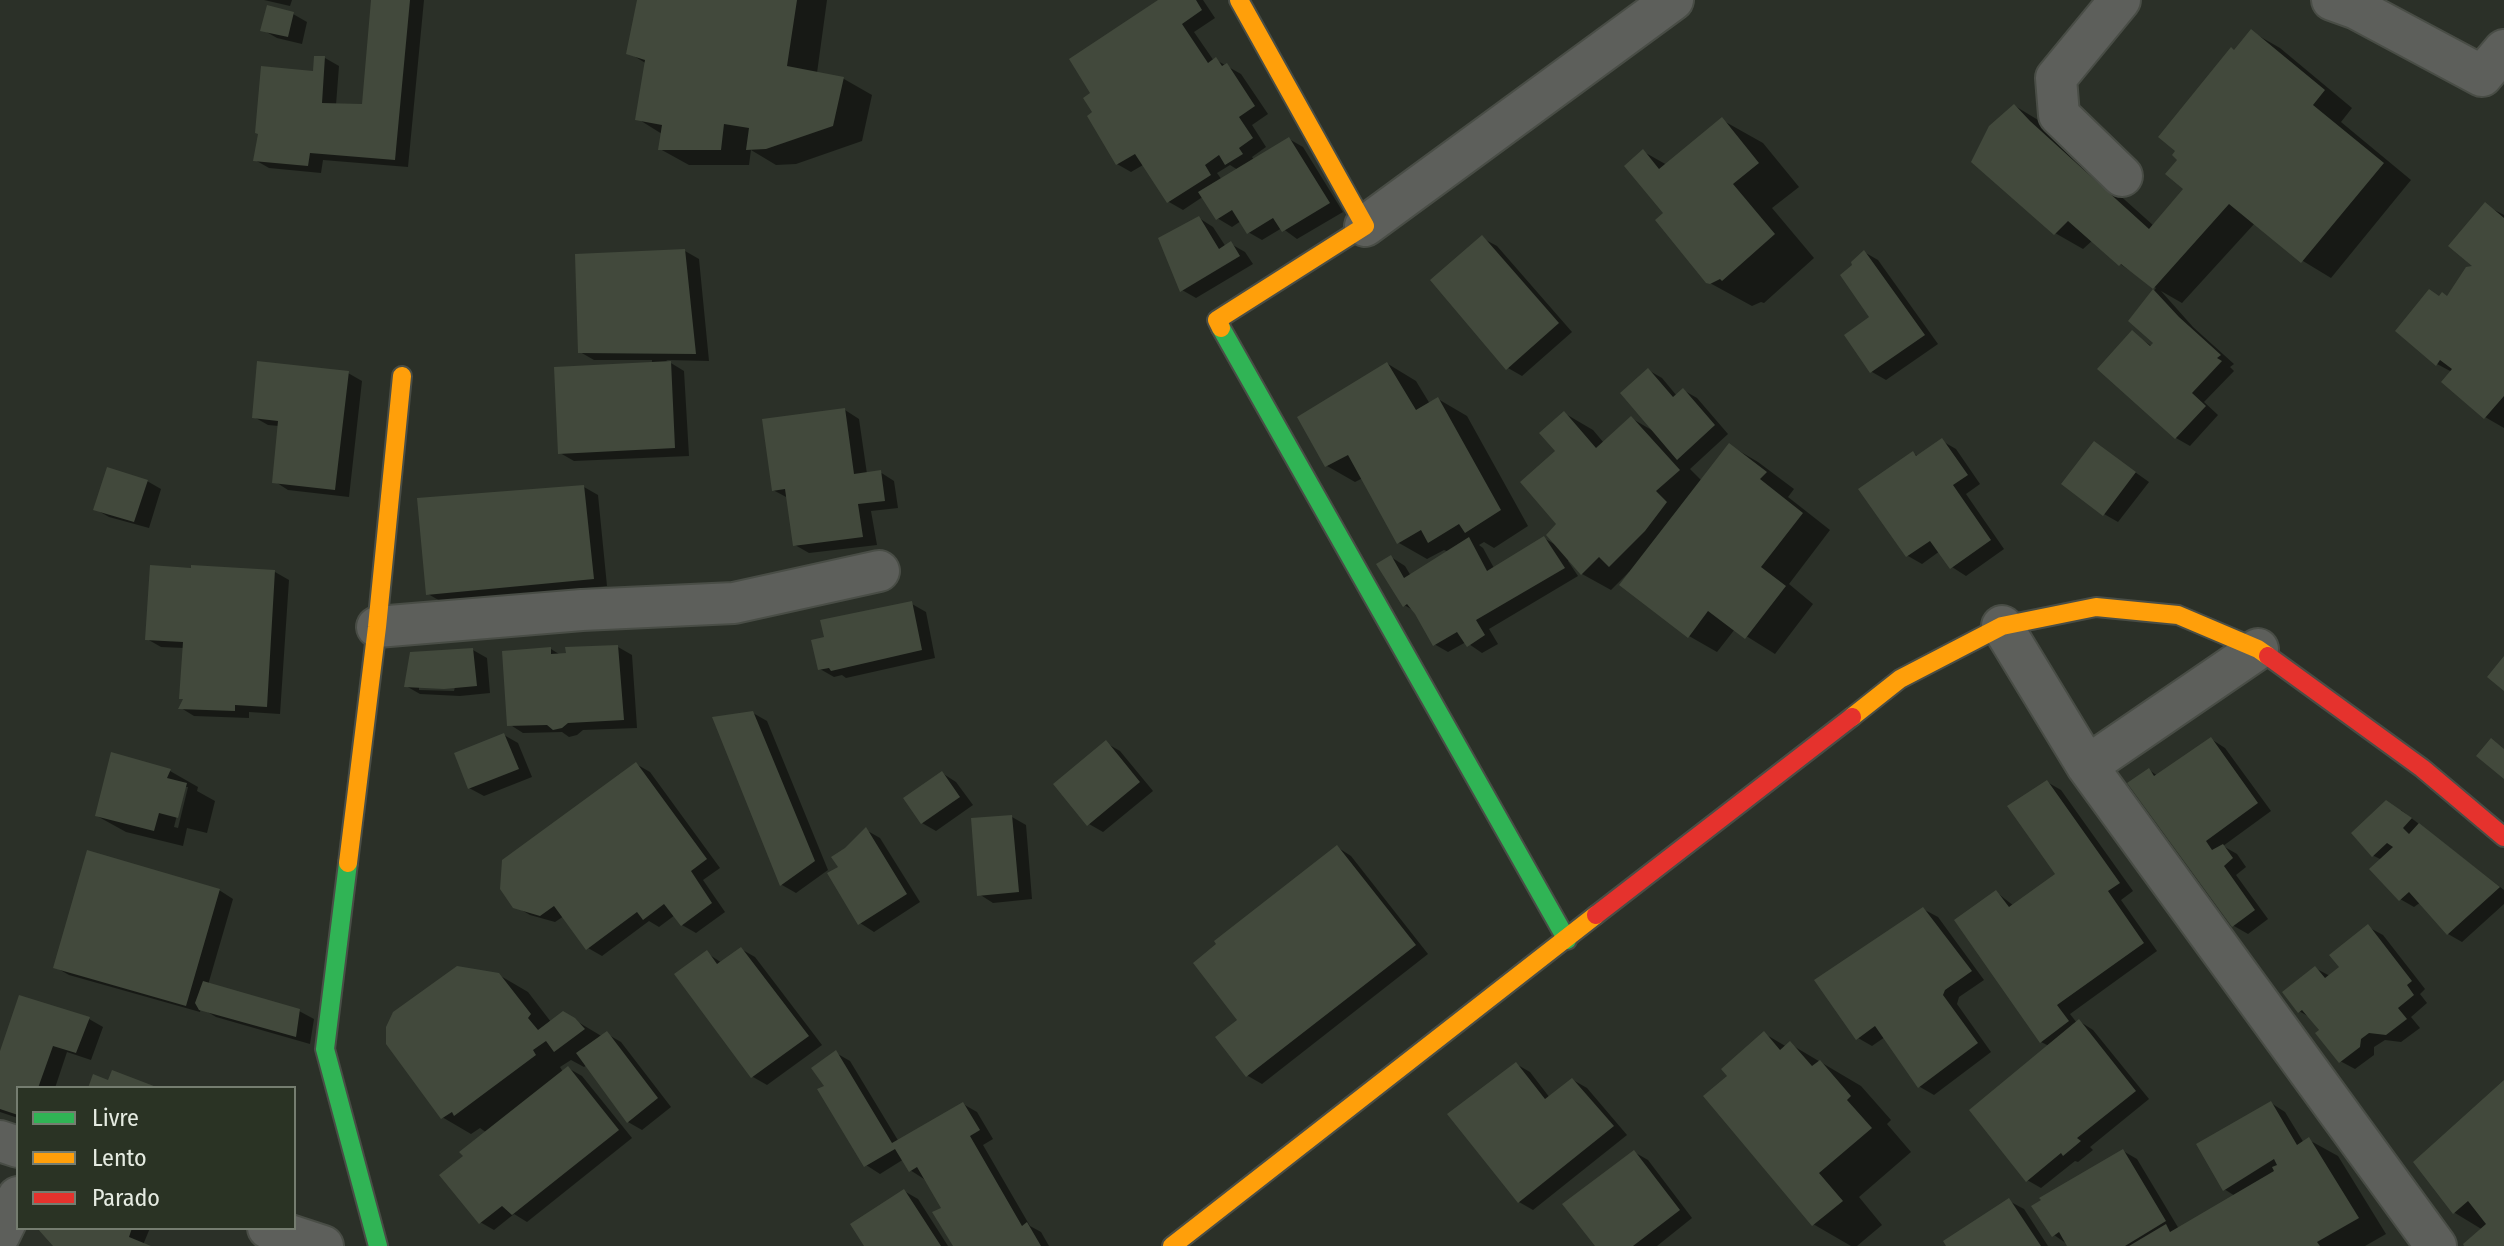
<!DOCTYPE html>
<style>
body{margin:0}
#map{position:relative;width:2504px;height:1246px;overflow:hidden;background:#2b3028;font-family:"Fira Sans Condensed",sans-serif}
canvas{display:block}
.legend{position:absolute;left:16px;top:1086px;width:280px;height:144px;box-sizing:border-box;background:#2a3324;border:2px solid #757d70;margin:0;padding:10px 14px;list-style:none;font-size:24px;color:#e5ebe1}
.legend li{display:flex;align-items:center;gap:16px;height:40px}
.legend b{width:40px;border:2px solid #757d70}
</style>
<div id="map">
<canvas width="2504" height="1246"></canvas>
<ul class="legend">
<li><b style="height:10px;background:#30b455"></b>Livre</li>
<li><b style="height:10px;background:#ff9f0a"></b>Lento</li>
<li><b style="height:10px;background:#e5322d"></b>Parado</li>
</ul>
</div>
<script>
const g = document.querySelector('canvas').getContext('2d');
g.lineJoin = 'round';
function fill(path, color) { g.fillStyle = color; g.fill(path, 'evenodd'); }
const poly = rows => new Path2D(rows.map(r => 'M' + r).join(''));
function stroke(path, color, width, dash) { g.strokeStyle = color; g.lineWidth = width; g.lineCap = dash ? 'butt' : 'round'; g.setLineDash(dash || []); g.stroke(path); }
fill(poly([
 [264,0,292,0,290,6],
 [374,0,424,0,408,167,323,160,321,173,269,168,255,160,325,58,339,66,336,105,363,106],
 [638,0,827,0,817,73,844,79,872,95,862,141,796,164,776,165,751,150,749,165,689,165,660,149,662,134,638,119,647,64,629,53],
 [1161,0,1203,0,1215,18,1194,32,1214,61,1216,60,1241,74,1268,114,1252,125,1266,147,1252,157,1254,160,1289,139,1303,147,1343,212,1297,239,1282,228,1262,240,1248,232,1241,221,1232,227,1217,218,1204,196,1183,210,1169,202,1143,165,1131,172,1117,164,1094,113,1093,93],
 [1230,165,1238,170,1222,180,1217,173],
 [293,14,307,22,302,44,277,38,263,30],
 [2252,32,2280,48,2352,108,2341,122,2411,180,2331,278,2303,261,2255,223,2182,303,2161,291,2193,327,2234,364,2230,367,2234,371,2204,402,2218,415,2190,446,2176,438,2100,369,2132,333,2153,347,2156,343,2131,321,2156,288,2120,264,2093,240,2083,249,2055,233,2015,106,2043,123,2058,140,2154,226,2186,188,2180,160,2235,52],
 [1722,120,1763,143,1799,187,1772,208,1814,258,1764,303,1761,302,1752,306,1708,282,1666,213,1644,152,1667,165],
 [2485,205,2504,215,2504,428,2485,417,2452,372,2437,364,2440,297,2448,297,2477,267],
 [1199,218,1213,227,1226,247,1231,244,1245,252,1253,264,1196,298,1182,290],
 [1482,238,1497,246,1572,332,1522,376,1508,368],
 [685,251,699,259,709,361,666,360,684,371,689,456,574,461,560,453,652,364,652,360,594,360,580,352],
 [1864,252,1878,260,1938,344,1886,380,1872,372,1847,336,1872,318],
 [1388,364,1416,381,1430,404,1438,399,1467,416,1528,526,1494,548,1484,542,1479,545,1483,548,1494,568,1544,538,1556,545,1559,524,1558,451,1564,413,1593,430,1604,443,1631,418,1655,432,1648,370,1662,378,1677,396,1683,390,1697,398,1728,434,1690,469,1702,481,1729,445,1758,462,1794,489,1788,497,1830,530,1789,584,1813,604,1775,654,1735,629,1717,652,1689,636,1629,572,1611,590,1582,574,1570,559,1568,561,1578,576,1489,629,1498,644,1482,653,1466,642,1448,652,1434,644,1413,610,1404,605,1391,557,1405,566,1411,576,1449,552,1444,550,1427,559,1399,543,1363,478,1355,482,1327,466],
 [348,373,362,381,349,497,288,490,274,481,279,426,268,425,254,417],
 [845,410,859,419,867,474,880,472,894,481,898,508,871,511,877,545,809,553,795,545,788,498,773,490],
 [1942,441,1956,449,1980,484,1966,494,2004,549,1966,576,1952,567,1940,551,1922,564,1908,556,1913,453,1919,457],
 [2094,443,2149,482,2118,522,2104,514],
 [147,481,161,489,149,528,109,517,95,509],
 [584,487,598,495,607,586,442,602,428,594],
 [275,572,289,580,280,714,249,712,249,718,194,716,181,708,185,700,184,648,161,647,147,639],
 [912,604,926,612,935,658,846,678,842,675,834,677,820,669],
 [618,647,632,655,637,728,583,730,577,735,569,737,562,732,523,733,509,724,551,649,562,656],
 [473,650,487,658,490,693,460,696,420,694,406,686],
 [419,686,455,687,454,691,419,690],
 [753,713,767,721,828,870,796,893,782,885,715,718],
 [504,735,518,743,532,777,484,796,469,788],
 [2211,739,2225,748,2271,811,2223,846,2237,854,2246,867,2236,875,2268,919,2248,934,2234,926,2130,784,2149,770,2158,776],
 [1106,743,1120,751,1153,791,1103,832,1089,824],
 [636,764,650,772,720,868,703,880,725,912,696,933,682,925,675,915,659,927,649,921,602,956,588,948,564,916,555,922,530,915,515,906],
 [170,771,198,787,197,791,215,801,207,833,187,828,183,846,126,832,97,816],
 [184,787,188,787,178,828,174,827],
 [942,773,956,782,973,805,936,831,922,823],
 [2047,782,2061,790,2133,891,2121,900,2157,951,2070,1014,2077,1023,2079,1021,2093,1030,2149,1099,2090,1147,2093,1150,2078,1162,2075,1161,2041,1188,2027,1180,2049,1046,2041,1042,1996,892,2014,906,2057,874],
 [2401,810,2504,890,2504,904,2462,942,2448,934,2421,902,2414,907,2400,899,2382,860,2374,856,2353,833],
 [1012,817,1026,825,1032,899,993,903,979,894],
 [866,830,880,838,920,902,874,932,860,923,840,868],
 [1337,847,1351,856,1428,954,1262,1084,1248,1076,1218,1037,1240,1020],
 [219,890,233,899,208,985,299,1011,314,1019,310,1044,216,1017,201,1008,200,1012,69,975,55,967],
 [1923,909,1938,917,1984,980,1959,997,1957,1004,1991,1052,1934,1095,1920,1087,1885,1037,1872,1046,1858,1038],
 [2368,927,2383,935,2425,989,2420,994,2427,1003,2411,1017,2420,1028,2401,1042,2385,1040,2374,1047,2374,1055,2355,1069,2340,1061,2311,1018,2299,1011,2315,968,2330,976,2342,967],
 [741,949,755,957,822,1045,767,1085,753,1077,677,974,707,953,722,963],
 [499,975,528,992,551,1022,563,1013,603,1037,607,1034,621,1042,671,1107,642,1130,628,1122,587,1065,584,1067,571,1060,560,1067,563,1072,568,1068,582,1076,632,1138,527,1222,514,1214,494,1230,480,1222,466,1156,487,1133,480,1128,471,1134,442,1117],
 [89,1019,103,1027,91,1060,67,1052,55,1088,18,1088,18,1118,0,1112,0,1057],
 [1765,1034,1787,1047,1790,1044,1861,1086,1891,1120,1887,1124,1911,1152,1859,1197,1882,1225,1857,1246,1851,1246,1813,1224,1730,1077],
 [836,1053,850,1061,899,1142,963,1104,977,1112,993,1139,983,1145,1030,1226,1041,1232,1049,1246,955,1246,944,1208,924,1179,910,1170,904,1159,880,1174,866,1165,826,1086],
 [1516,1064,1530,1072,1550,1098,1573,1080,1587,1088,1627,1135,1533,1210,1519,1202],
 [2504,1083,2504,1246,2467,1246,2483,1230,2455,1213,2416,1162],
 [2271,1103,2285,1112,2304,1143,2309,1140,2338,1156,2386,1234,2365,1246,2070,1246,2054,1235,2123,1151,2137,1159,2179,1229,2235,1196,2224,1189],
 [1634,1152,1648,1160,1692,1218,1657,1246,1598,1246],
 [904,1191,918,1199,948,1246,867,1246],
 [2009,1201,2024,1209,2048,1246,1949,1246],
 [40,1228,150,1228,143,1245,145,1246,56,1246]
]), '#0007');
fill(poly([
 [371,0,410,0,395,160,310,153,308,166,253,161,258,134,255,133,261,66,313,71,314,56,325,56,322,103,362,104],
 [637,0,797,0,787,66,844,77,833,126,766,149,746,150,749,128,724,124,721,150,658,150,662,125,635,120,645,60,626,54],
 [1158,0,1196,0,1202,10,1182,24,1208,63,1216,57,1222,66,1227,63,1255,106,1239,117,1253,138,1239,148,1243,154,1225,165,1219,155,1205,165,1211,175,1167,203,1135,154,1116,165,1087,116,1092,112,1083,98,1090,93,1069,59],
 [267,5,294,12,288,37,260,31],
 [2251,29,2325,90,2313,105,2384,163,2301,263,2229,204,2153,289,2121,264,2119,266,2068,221,2054,235,1971,162,1989,126,2014,104,2030,121,2149,229,2183,189,2165,174,2177,160,2172,155,2175,151,2158,137,2231,47,2234,50],
 [1722,117,1759,163,1733,184,1775,234,1722,281,1720,279,1710,284,1706,283,1655,220,1663,213,1624,166,1643,149,1659,169],
 [1289,137,1330,203,1282,232,1273,218,1247,234,1232,210,1216,220,1198,192],
 [2485,202,2504,218,2504,396,2484,419,2441,382,2452,369,2440,360,2436,366,2395,331,2429,289,2439,296,2442,292,2447,296,2466,267,2472,266,2448,246],
 [1199,216,1219,249,1231,241,1240,256,1180,292,1158,238],
 [1482,235,1559,323,1506,370,1430,280],
 [685,249,696,354,578,353,575,254],
 [1864,250,1925,335,1870,373,1844,335,1869,317,1840,275,1852,265,1851,262],
 [2153,289,2179,317,2221,355,2217,358,2222,361,2192,393,2206,406,2175,439,2097,369,2132,330,2150,346,2153,343,2128,321],
 [257,361,349,371,335,490,272,483,278,421,252,418],
 [671,361,675,448,558,454,554,367],
 [1387,362,1416,410,1438,397,1501,510,1465,533,1459,524,1428,543,1421,530,1397,544,1348,455,1325,467,1297,417],
 [1648,368,1673,397,1683,388,1715,425,1677,460,1620,393],
 [845,408,854,474,881,470,885,501,858,504,863,537,793,546,785,489,772,491,762,419],
 [1564,411,1596,448,1631,416,1680,470,1656,491,1667,502,1645,531,1609,567,1599,557,1581,575,1546,535,1556,524,1520,482,1555,451,1539,433],
 [1942,438,1968,475,1953,485,1991,540,1950,569,1930,541,1906,557,1858,489,1913,451,1916,456],
 [2094,441,2136,472,2103,516,2061,484],
 [1729,443,1767,472,1760,479,1803,513,1761,567,1786,586,1745,639,1708,611,1688,638,1619,585],
 [107,467,148,480,134,522,93,510],
 [584,485,594,579,426,595,417,498],
 [1544,536,1565,568,1476,620,1485,635,1467,647,1457,632,1433,646,1415,614,1407,604,1403,607,1376,564,1391,555,1404,578,1469,537,1487,571],
 [150,565,191,568,191,565,275,570,267,707,235,705,235,711,178,709,183,699,179,699,183,642,145,640],
 [912,601,922,650,831,671,829,668,818,670,811,640,824,637,820,620],
 [618,645,624,720,568,723,562,728,553,730,547,725,507,726,502,651,551,647,551,654,566,653,565,647],
 [473,648,477,686,444,689,404,687,410,652],
 [2504,656,2504,691,2487,677],
 [753,711,815,861,780,886,712,717],
 [504,733,519,769,468,789,454,753],
 [2211,737,2258,803,2206,841,2212,850,2223,844,2233,858,2224,866,2255,910,2232,927,2127,783,2149,768,2154,776],
 [2491,738,2504,749,2504,779,2476,756],
 [1106,740,1140,782,1087,826,1053,784],
 [111,752,171,769,167,778,187,783,178,818,159,813,154,831,95,816],
 [636,762,707,859,691,871,712,903,681,926,664,904,643,920,637,912,586,950,554,906,540,916,513,908,500,889,502,860],
 [942,771,960,797,921,824,903,798],
 [2047,780,2120,883,2108,891,2144,943,2057,1005,2069,1021,2040,1043,1954,920,1996,890,2009,907,2055,874,2007,806],
 [2386,800,2412,818,2403,828,2409,834,2419,823,2500,887,2447,935,2409,892,2399,901,2369,869,2393,847,2387,843,2372,857,2351,833],
 [1012,815,1019,892,977,896,971,818],
 [866,827,907,894,858,925,827,873,838,867,831,857,845,848],
 [1337,845,1416,945,1246,1077,1215,1037,1237,1020,1193,963,1216,944,1214,941],
 [87,850,220,889,186,1006,53,968],
 [1923,907,1972,971,1945,990,1943,995,1978,1043,1918,1088,1875,1026,1856,1040,1814,980],
 [2368,924,2412,981,2407,985,2414,995,2398,1008,2407,1019,2386,1035,2369,1033,2361,1039,2360,1047,2339,1063,2315,1033,2319,1030,2302,1010,2298,1013,2282,992,2315,966,2325,978,2339,967,2329,955],
 [741,947,809,1036,751,1078,674,974,707,950,717,964],
 [457,966,499,973,531,1014,528,1018,538,1030,563,1011,575,1018,585,1029,554,1052,546,1041,533,1050,536,1055,454,1116,452,1112,441,1119,386,1044,386,1027,393,1012],
 [203,981,300,1009,296,1037,199,1010,195,1003],
 [19,995,90,1017,76,1053,53,1046,38,1088,18,1088,18,1115,0,1109,0,1051],
 [2079,1019,2136,1091,2077,1138,2081,1141,2063,1156,2061,1153,2026,1182,1969,1110],
 [607,1031,658,1098,627,1123,576,1053],
 [1764,1031,1780,1050,1790,1041,1812,1066,1820,1060,1851,1096,1847,1100,1872,1128,1819,1173,1843,1201,1812,1226,1703,1096,1727,1076,1721,1069],
 [836,1050,892,1143,963,1102,980,1130,970,1136,1022,1226,1027,1222,1041,1246,953,1246,932,1212,941,1208,917,1167,909,1172,895,1149,864,1167,817,1089,824,1086,811,1068],
 [1516,1062,1545,1099,1572,1078,1614,1126,1518,1203,1447,1114],
 [568,1066,619,1130,512,1215,502,1206,479,1224,439,1175,463,1156,459,1152],
 [112,1070,159,1088,88,1088,93,1074,108,1080],
 [2504,1080,2504,1246,2464,1246,2463,1244,2486,1224,2468,1201,2453,1214,2413,1162],
 [2271,1101,2297,1145,2309,1137,2359,1218,2317,1242,2320,1246,2129,1246,2166,1224,2170,1232,2274,1171,2272,1167,2277,1165,2274,1159,2223,1191,2196,1144],
 [2123,1149,2166,1221,2125,1246,2067,1246,2059,1232,2052,1237,2031,1206,2041,1200,2039,1198],
 [1634,1150,1680,1210,1633,1246,1595,1246,1562,1204],
 [904,1189,941,1246,864,1246,850,1224],
 [2009,1198,2041,1246,1946,1246,1943,1241],
 [37,1228,132,1228,129,1237,151,1246,53,1246]
]), '#42493c');
const street = poly([
 [2120,0,2056,78,2059,115,2122,176],
 [2332,0,2357,9,2482,76,2504,50],
 [1365,226,1673,0],
 [2002,626,2087,766,2436,1246],
 [377,627,582,610,734,603,879,571],
 [2087,766,2258,649],
 [0,1141,18,1147],
 [268,1228,323,1246],
 [0,1234,18,1197]
]);
const fast = poly([
 [1221,328,1567,940],
 [348,863,325,1049,378,1246]
]);
const slow = poly([
 [1221,328,1217,320,1365,226,1239,0],
 [1852,717,1900,679,2002,626,2096,607,2178,615,2258,649,2268,656],
 [348,863,377,627,402,376],
 [1172,1246,1596,915]
]);
const jam = poly([
 [2268,656,2422,768,2504,837],
 [1596,915,1852,717]
]);
stroke(street, '#494d46', 44);
stroke(fast, '#494d46', 22);
stroke(slow, '#494d46', 22);
stroke(jam, '#494d46', 22);
stroke(street, '#5d5f5b', 40);
stroke(fast, '#30b455', 18);
stroke(slow, '#ff9f0a', 18);
stroke(jam, '#e5322d', 18);
</script>
